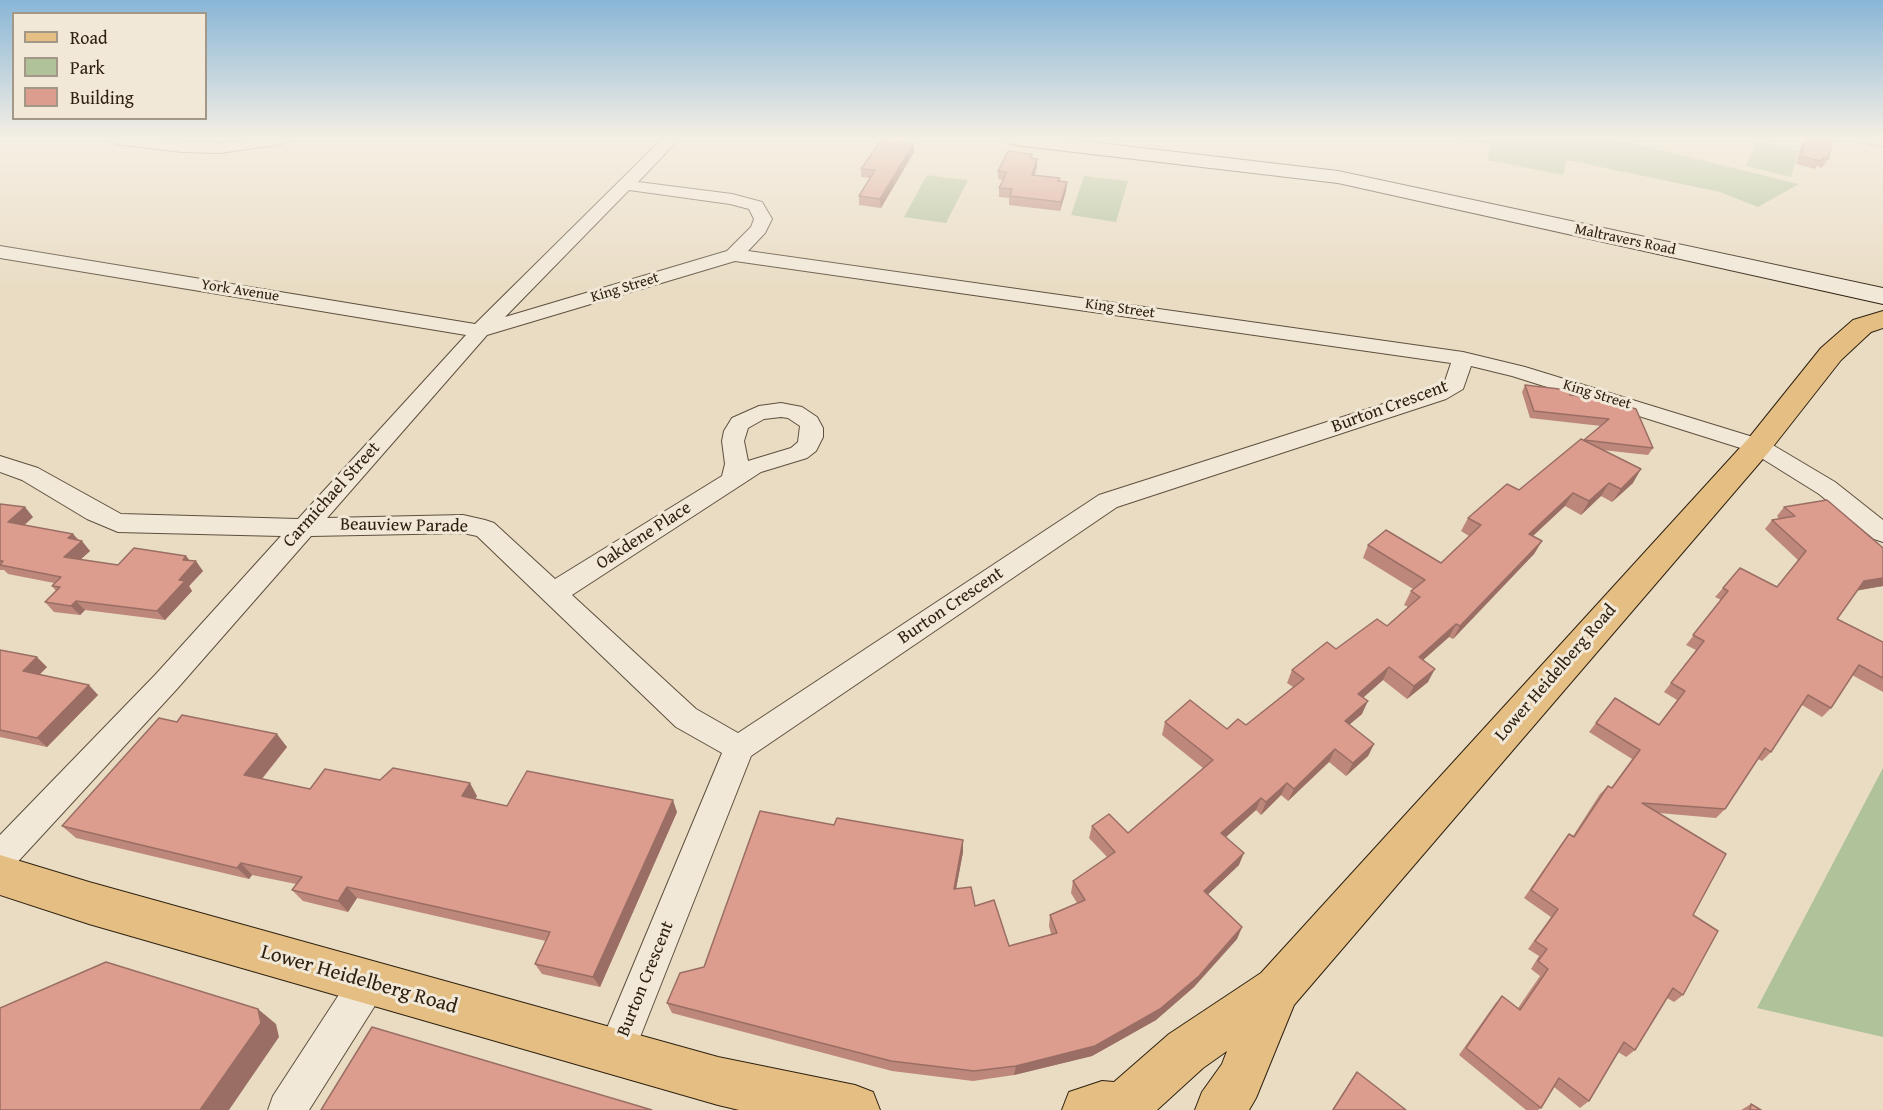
<!DOCTYPE html>
<style>
body{margin:0}
#map{position:relative;width:1883px;height:1110px;overflow:hidden;background:#e9dcc3;font-family:"Gentium Book Plus",serif}
canvas{display:block}
.legend{position:absolute;left:12px;top:12px;width:195px;height:108px;box-sizing:border-box;background:#f1e8d8;border:2px solid #a39888;margin:0;padding:8px 10px;list-style:none;font-size:18px;color:#2f2110}
.legend li{display:flex;align-items:center;gap:12px;height:30px}
.legend b{width:30px;border:2px solid #a39888}
</style>
<div id="map">
<canvas width="1883" height="1110"></canvas>
<ul class="legend">
<li><b style="height:8px;background:#e4be82"></b>Road</li>
<li><b style="height:16px;background:#b0c299"></b>Park</li>
<li><b style="height:16px;background:#dc9d8f"></b>Building</li>
</ul>
</div>
<script>
const g = document.querySelector('canvas').getContext('2d');
g.lineJoin = 'round';
function fill(path, color) { g.fillStyle = color; g.fill(path, 'evenodd'); }
const poly = rows => new Path2D(rows.map(r => 'M' + r).join(''));
function stroke(path, color, width, dash) { g.strokeStyle = color; g.lineWidth = width; g.lineCap = dash ? 'butt' : 'round'; g.setLineDash(dash || []); g.stroke(path); }
function write(font, color, halo, rows, align = 'center') {
  g.font = font + ' "Gentium Book Plus",serif'; g.lineWidth = 6; g.setLineDash([]); g.textBaseline = 'middle'; g.strokeStyle = halo; g.fillStyle = color; for (const [text, x, y, turn = 0] of rows) {
    g.save(); g.translate(x, y); g.rotate((+turn || 0) * Math.PI / 180); g.textAlign = isNaN(turn) ? turn : align; if (halo) g.strokeText(text, 0, 0); g.fillText(text, 0, 0); g.restore();
  }
}
fill(poly([
 [1455,139,1615,139,1799,184,1758,207,1720,192,1567,160,1563,175,1487,160,1492,145],
 [1757,141,1799,151,1791,177,1746,166],
 [927,175,968,180,946,223,904,217],
 [1084,176,1128,181,1116,222,1071,215],
 [1883,768,1883,1037,1757,1008]
]), '#b0c299');
const street = poly([
 [108,139,153,139,220,143,251,139,290,139,282,144,220,153,182,152,116,144,108,139],
 [662,139,679,139,638,182,732,194,762,202,772,219,765,233,748,251,1463,352,1525,367,1766,441,1835,482,1883,520,1883,542,1874,539,1819,494,1750,451,1512,376,1471,366,1463,389,1446,399,1117,507,751,756,629,1065,616,1071,603,1065,597,1052,722,753,676,727,477,536,463,533,311,536,176,690,12,868,0,872,0,835,156,674,281,536,118,532,87,519,22,480,0,472,0,456,38,468,121,514,298,519,466,335,0,258,0,246,475,324,662,139],
 [629,190,730,204,749,209,754,219,751,227,727,251,505,317,629,190],
 [735,261,1451,363,1445,381,1430,389,1099,495,738,733,696,709,572,595,761,472,807,458,816,451,823,437,823,428,817,417,802,407,781,403,759,406,732,418,724,431,722,441,725,464,722,476,555,579,494,523,485,520,463,515,327,518,487,335,735,261],
 [781,417,788,418,800,426,798,442,791,448,748,461,744,441,748,428,764,419,781,417],
 [1857,139,1883,139,1883,146,1859,142,1857,139],
 [368,965,381,970,386,983,381,996,309,1110,268,1110,273,1096,355,970,368,965]
]);
const secondary = poly([
 [1005,139,1065,139,1338,171,1883,288,1883,304,1338,183,1015,145,1008,143,1005,139]
]);
const primary = poly([
 [1883,311,1883,328,1871,332,1841,360,1768,453,1294,1005,1256,1098,1249,1110,1195,1110,1202,1092,1222,1064,1227,1051,1203,1068,1157,1110,1062,1110,1069,1092,1102,1081,1114,1082,1169,1034,1261,973,1748,439,1821,348,1853,320,1883,311],
 [0,855,89,882,718,1057,855,1085,873,1092,880,1110,739,1110,718,1105,89,924,0,895,0,855]
]);
stroke(street, '#5e503d', 2);
stroke(secondary, '#2f2110', 2);
stroke(primary, '#2f2110', 2);
fill(street, '#f1e8d8');
fill(secondary, '#f1e8d8');
fill(primary, '#e4be82');
fill(poly([
 [1804,139,1833,139,1828,159,1822,168,1817,166,1815,169,1796,164,1802,142],
 [914,152,881,208,859,205,859,196,870,178,861,177,861,169],
 [1032,154,1032,158,1037,159,1037,167,1034,175,1067,182,1066,191,1060,211,1009,205,1009,198,999,197,999,188,1003,180,998,179,998,171],
 [1525,385,1570,395,1653,448,1648,455,1602,450,1633,483,1612,502,1601,496,1581,515,1565,506,1533,536,1542,541,1534,554,1453,639,1449,637,1423,660,1428,682,1407,699,1383,680,1363,698,1362,714,1349,725,1374,744,1368,756,1346,776,1329,762,1288,801,1281,795,1261,815,1256,810,1226,837,1239,865,1208,894,1242,927,1237,939,1194,987,1156,1020,1092,1056,1014,1075,973,1081,892,1071,672,1013,667,1003,704,967,834,825,963,840,963,852,956,889,975,906,1009,946,1051,934,1049,926,1050,915,1077,903,1071,893,1073,881,1107,857,1089,838,1092,826,1128,833,1203,768,1162,735,1165,722,1227,729,1246,725,1293,687,1287,683,1292,670,1387,626,1408,607,1404,605,1411,591,1413,589,1363,558,1368,545,1441,563,1469,536,1461,531,1468,518,1519,490,1584,440,1601,426,1530,418,1522,392],
 [0,504,33,517,24,525,73,534,90,551,80,560,118,565,186,556,190,561,203,571,189,586,192,591,165,620,85,610,80,615,54,612,45,602,56,591,52,586,54,583,8,574,4,570,0,570],
 [1784,507,1883,548,1883,586,1857,590,1837,619,1883,642,1883,692,1852,675,1831,708,1822,717,1802,705,1771,752,1762,761,1758,759,1725,809,1716,818,1659,813,1693,915,1683,995,1674,1002,1667,998,1635,1050,1626,1057,1618,1052,1589,1101,1580,1108,1554,1087,1541,1108,1538,1110,1526,1110,1459,1055,1495,1004,1502,996,1518,1008,1540,976,1531,969,1539,956,1528,949,1551,917,1524,898,1562,843,1569,834,1573,836,1600,794,1608,786,1611,788,1632,759,1589,732,1615,698,1659,724,1677,700,1664,692,1696,650,1686,645,1721,600,1715,597,1723,588,1777,587,1798,560,1765,529,1772,520,1779,519,1777,516],
 [0,650,47,667,39,675,98,695,47,747,0,737],
 [287,747,262,779,310,789,380,780,477,796,475,799,507,806,677,812,600,987,542,974,535,964,546,941,357,898,348,912,303,901,292,890,296,884,252,875,249,879,76,838,62,826],
 [1357,1072,1406,1110,1332,1110,1352,1079],
 [1751,1104,1761,1110,1741,1110]
]), '#bd877b');
fill(poly([
 [914,143,914,152,881,208,880,199],
 [1037,159,1037,167,1032,184,1032,175],
 [1067,182,1066,191,1060,211,1061,202],
 [1641,469,1633,483,1612,502,1621,489],
 [1609,483,1601,496,1581,515,1589,501],
 [1573,493,1565,506,1521,547,1529,534],
 [25,507,33,517,17,532,8,522],
 [73,534,80,543,82,541,90,551,72,567,64,557,68,538],
 [1542,541,1534,554,1453,639,1460,626],
 [186,556,193,565,196,561,203,571,189,586,192,591,165,620,157,611,179,580,183,560],
 [1883,578,1883,586,1855,591,1864,581],
 [76,601,85,610,80,615,71,606],
 [1456,624,1449,637,1412,670,1419,657],
 [37,657,47,667,33,681,23,671],
 [1389,667,1383,680,1352,707,1358,694],
 [1435,669,1428,682,1407,699,1414,686],
 [89,685,98,695,47,747,37,738],
 [1368,701,1362,714,1338,734,1345,721],
 [277,734,287,747,255,787,244,775],
 [1374,744,1368,756,1346,776,1353,763],
 [1335,749,1329,762,1288,801,1294,789],
 [470,783,477,796,469,809,462,796],
 [1287,783,1281,795,1261,815,1266,802],
 [1261,798,1256,810,1217,845,1221,833],
 [673,800,677,812,600,987,593,977],
 [963,840,963,852,954,900,954,889],
 [1244,853,1239,865,1200,902,1204,891],
 [241,863,252,875,249,879,237,868],
 [347,887,357,898,348,912,338,901],
 [1242,927,1237,939,1194,987,1156,1020,1092,1056,1014,1075,1016,1066],
 [258,1009,276,1024,279,1037,229,1110,200,1110]
]), '#9a6e64');
const building = poly([
 [882,139,914,143,880,199,859,196,875,170,861,169,882,139],
 [1806,139,1833,139,1828,159,1822,158,1821,161,1801,156,1806,139],
 [1008,151,1032,154,1031,158,1037,159,1032,175,1060,178,1058,181,1067,182,1061,202,1010,196,1012,189,999,188,1007,172,998,171,1008,151],
 [1525,385,1568,390,1570,395,1601,398,1636,409,1653,448,1584,440,1609,419,1534,411,1525,385],
 [1581,439,1641,469,1621,489,1609,483,1589,501,1573,493,1529,534,1542,541,1460,626,1456,624,1419,657,1435,669,1414,686,1389,667,1358,694,1368,701,1345,721,1374,744,1353,763,1335,749,1294,789,1287,783,1266,802,1261,798,1221,833,1244,853,1204,891,1242,927,1199,976,1160,1009,1095,1046,1016,1066,974,1071,891,1061,667,1003,680,973,704,967,760,811,834,825,837,818,963,840,954,889,971,887,975,906,994,900,1009,946,1057,933,1050,915,1085,900,1073,881,1115,852,1092,826,1109,814,1128,833,1213,760,1165,722,1190,700,1227,729,1238,719,1246,725,1304,679,1292,670,1327,642,1336,649,1377,619,1387,626,1420,597,1411,591,1425,580,1368,545,1386,530,1441,563,1481,525,1468,518,1507,484,1519,490,1581,439],
 [1827,500,1883,548,1883,578,1864,581,1837,619,1883,642,1883,678,1859,665,1831,708,1808,695,1771,752,1765,748,1725,809,1642,803,1726,854,1693,915,1718,931,1683,995,1673,988,1635,1050,1624,1042,1589,1101,1559,1078,1541,1108,1466,1048,1502,996,1520,1010,1548,969,1538,961,1547,949,1535,941,1558,909,1531,890,1569,834,1574,837,1608,786,1612,788,1640,750,1596,723,1615,698,1659,725,1685,691,1671,683,1704,641,1693,635,1728,591,1723,588,1740,568,1777,587,1806,551,1772,520,1795,516,1784,507,1827,500],
 [0,504,25,507,8,522,73,534,68,538,82,541,64,557,118,565,134,548,186,556,183,560,196,561,179,580,185,581,157,611,76,601,71,606,45,602,60,587,52,586,61,577,0,565,3,561,0,561,0,504],
 [0,650,37,657,23,671,89,685,37,738,0,730,0,650],
 [182,715,277,734,244,775,310,789,325,769,380,780,393,768,470,783,462,796,507,806,527,771,673,800,593,977,535,964,550,932,347,887,338,901,292,890,302,877,241,863,237,868,62,826,159,718,177,722,182,715],
 [106,962,258,1009,261,1023,200,1110,0,1110,0,1008,106,962],
 [372,1027,652,1110,321,1110,372,1027],
 [1357,1072,1406,1110,1333,1110,1357,1072],
 [1751,1104,1761,1110,1750,1110,1751,1104]
]);
fill(building, '#dc9d8f');
stroke(building, '#9a6e64', 1.5);
const sky = g.createLinearGradient(0, 0, 0, 294);
sky.addColorStop(0, '#89b6d7');
sky.addColorStop(0.47, '#f5efe4');
sky.addColorStop(1, '#f5efe400');
g.fillStyle = sky;
g.fillRect(0, 0, 1883, 294);
write('15px', '#2f2110', '#f1e8d8', [
 ["Maltravers Road",1625,240,12],
 ["King Street",625,288,-17],
 ["York Avenue",240,291,9],
 ["King Street",1120,309,8],
 ["King Street",1597,395,17]
]);
write('18px', '#2f2110', '#f1e8d8', [
 ["Burton Crescent",1390,407,-20],
 ["Carmichael Street",332,495,-48],
 ["Beauview Parade",404,526,1],
 ["Oakdene Place",644,536,-33],
 ["Burton Crescent",951,606,-34],
 ["Lower Heidelberg Road",1556,673,-49],
 ["Burton Crescent",646,979,-68]
]);
write('21px', '#2f2110', '#f1e8d8', [
 ["Lower Heidelberg Road",359,980,16]
]);
</script>
